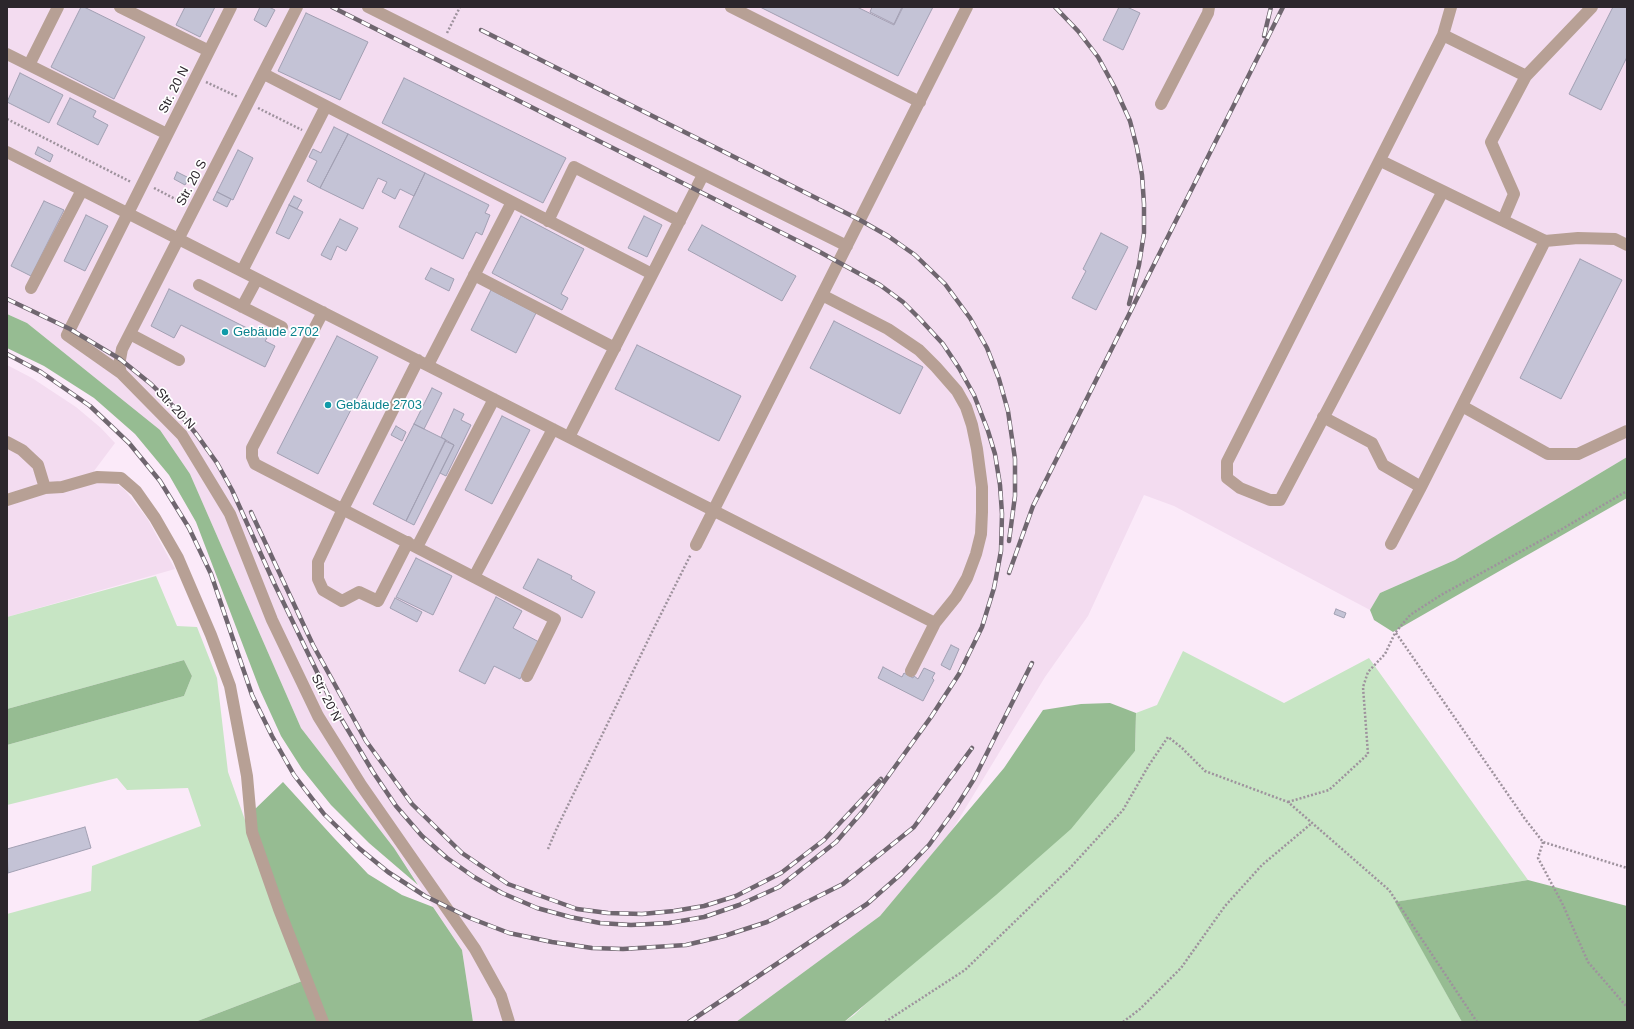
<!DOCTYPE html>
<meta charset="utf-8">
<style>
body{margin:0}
#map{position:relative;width:1634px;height:1029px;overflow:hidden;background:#fbeaf9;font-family:Helvetica,sans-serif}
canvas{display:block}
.frame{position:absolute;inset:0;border:8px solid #2c262c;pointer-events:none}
</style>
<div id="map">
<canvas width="1634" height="1029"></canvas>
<div class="frame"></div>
</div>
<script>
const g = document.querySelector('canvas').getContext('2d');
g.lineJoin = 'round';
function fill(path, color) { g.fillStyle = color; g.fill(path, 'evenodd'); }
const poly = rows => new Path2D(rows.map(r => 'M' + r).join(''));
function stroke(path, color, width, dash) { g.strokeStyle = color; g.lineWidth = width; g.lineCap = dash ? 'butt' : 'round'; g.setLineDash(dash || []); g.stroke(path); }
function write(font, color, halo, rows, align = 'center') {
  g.font = font + ' Helvetica,sans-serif'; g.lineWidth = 3.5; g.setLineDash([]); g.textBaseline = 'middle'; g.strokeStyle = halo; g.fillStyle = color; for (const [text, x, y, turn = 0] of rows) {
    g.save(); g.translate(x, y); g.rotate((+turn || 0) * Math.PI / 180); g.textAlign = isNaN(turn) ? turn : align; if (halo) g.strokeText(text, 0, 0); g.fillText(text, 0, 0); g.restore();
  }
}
fill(poly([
 [7,7,1627,7,1627,457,1455,560,1380,593,1370,610,1174,506,1144,495,1088,616,1045,677,951,832,880,916,736,1022,473,1022,462,950,394,848,301,728,190,474,27,323,7,314],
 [7,365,32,378,76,407,101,428,115,443,94,471,97,477,116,483,125,490,147,518,175,569,7,617]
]), '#f3dcf0');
fill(poly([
 [156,576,177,626,197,627,217,678,228,772,302,981,195,1022,7,1022,7,914,91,891,92,866,201,826,188,788,127,790,117,778,7,805,7,745,184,696,192,676,184,660,7,709,7,617],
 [1183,651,1284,703,1369,658,1528,880,1396,902,1462,1022,844,1022,854,1015,1135,751,1136,713,1157,705]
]), '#c7e5c4');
fill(poly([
 [7,314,27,323,160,430,190,474,301,728,394,848,418,885,369,843,331,805,302,769,281,736,260,690,196,522,169,475,135,434,94,398,44,366,7,348],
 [1627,457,1627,498,1393,632,1374,620,1370,610,1380,593,1455,560],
 [184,660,192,676,184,696,7,745,7,709],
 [1110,703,1136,713,1135,751,1071,829,996,895,844,1022,736,1022,880,916,1004,768,1043,710,1081,704],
 [283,782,334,838,368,874,402,895,433,907,462,950,473,1022,327,1022,259,844,253,811],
 [1528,880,1627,906,1627,1022,1462,1022,1395,902],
 [302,981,319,1022,195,1022]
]), '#96bc92');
const building = poly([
 [81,7,84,7,145,37,114,99,51,67,81,7],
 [185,7,215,7,200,37,176,25,185,7],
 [260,7,269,7,275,10,266,27,254,20,260,7],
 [760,7,857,7,894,25,903,7,933,7,898,76,760,7],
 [872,7,902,7,894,24,870,12,872,7],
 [1119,7,1127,7,1140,13,1123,50,1103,40,1119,7],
 [1613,7,1627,7,1627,57,1601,110,1569,94,1613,7],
 [306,13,368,42,340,100,278,71,306,13],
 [20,73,63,95,49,123,7,102,20,73],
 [404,78,566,158,543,203,382,123,404,78],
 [70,98,96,111,93,117,108,125,98,145,57,124,70,98],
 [334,127,348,134,320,188,307,181,317,161,309,157,313,149,321,153,334,127],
 [348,134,425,173,414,196,400,189,395,199,382,192,387,182,378,178,363,209,320,188,348,134],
 [38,147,53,155,50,162,35,154,38,147],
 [238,150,253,158,233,200,217,192,238,150],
 [177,172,189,178,185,185,174,179,177,172],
 [425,173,489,205,485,213,490,215,482,235,476,232,463,259,399,227,425,173],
 [217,192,231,199,227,207,213,200,217,192],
 [294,196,302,200,297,209,289,205,294,196],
 [44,201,64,210,31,276,11,266,44,201],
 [289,205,303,212,289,239,276,233,289,205],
 [86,215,108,226,85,271,64,261,86,215],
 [521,216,584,249,561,294,568,298,562,310,492,273,521,216],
 [644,216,662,225,647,257,628,248,644,216],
 [340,219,358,228,346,251,337,246,331,260,321,255,340,219],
 [702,225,796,276,782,301,688,250,702,225],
 [1101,233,1128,247,1096,310,1072,298,1086,271,1083,269,1101,233],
 [1580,259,1622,280,1561,399,1520,378,1580,259],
 [431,268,454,279,449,291,425,279,431,268],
 [169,289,267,338,265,341,275,346,265,367,181,325,174,338,151,326,169,289],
 [491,290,536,313,516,353,471,330,491,290],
 [834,321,923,367,900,414,810,368,834,321],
 [337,336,378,357,318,474,277,453,337,336],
 [637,345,741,396,719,441,615,389,637,345],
 [432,388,442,393,424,429,414,424,432,388],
 [454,409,464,414,461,420,471,425,446,476,440,473,454,445,441,437,454,409],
 [502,416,530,430,492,504,465,490,502,416],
 [414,424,446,440,406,521,373,504,414,424],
 [396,426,406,432,402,441,391,435,396,426],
 [445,441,454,445,414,525,406,521,445,441],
 [416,558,452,576,433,615,396,597,416,558],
 [538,559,572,576,571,579,595,592,582,618,523,588,538,559],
 [496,597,522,611,513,628,539,642,520,679,494,666,485,684,459,671,496,597],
 [395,598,422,612,417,622,390,608,395,598],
 [1336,609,1346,613,1344,618,1334,614,1336,609],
 [951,645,959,649,950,670,941,665,951,645],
 [883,667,902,677,904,673,913,678,914,676,918,679,924,668,935,673,932,678,934,680,923,701,878,678,883,667],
 [85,827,91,848,8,873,7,849,85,827]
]);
fill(building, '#c4c3d6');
stroke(building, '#a2a0b3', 1);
stroke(poly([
 [447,33,460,7],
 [206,82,238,97],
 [258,108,302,130],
 [7,119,131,182],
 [154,188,183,203],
 [1396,633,1525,819,1543,842,1627,868],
 [1288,802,1329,790,1368,754,1363,687,1368,672,1385,654,1395,633,1410,615,1441,595,1562,529,1627,491],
 [1543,842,1538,858,1563,905,1588,962,1627,1007],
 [548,849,556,830,652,632,691,554],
 [885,1022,965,970,1070,868,1123,810,1149,765,1168,737,1181,747,1205,771,1288,802,1389,890,1477,1022],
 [1123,1022,1140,1009,1181,968,1225,906,1262,865,1312,823]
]), '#9e929d', 2.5, [2, 2]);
stroke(poly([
 [120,7,209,51],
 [231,7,67,335,121,373,182,435,230,514,272,620,318,716,361,785,475,949,501,996,509,1022],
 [368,7,847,246],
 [731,7,920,102],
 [1443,35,1526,76,1491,142,1514,194,1503,220],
 [7,54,29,65,58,7],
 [29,65,167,134],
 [264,74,652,274],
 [1526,76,1592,7],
 [1161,104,1208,13,1209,7],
 [7,152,935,623],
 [1381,161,1545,241,1578,238,1615,239,1627,245],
 [1443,191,1280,500,1270,500,1240,488,1227,478,1227,462,1443,35,1451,7],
 [548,221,574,167,680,221],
 [242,271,326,106],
 [474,275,615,348],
 [199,285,282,327],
 [31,288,82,190],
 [822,295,888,329,919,350,936,367,957,391,966,407,972,425,977,449,982,487,982,512,981,534,976,554,967,578,956,597,935,623,911,671],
 [242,307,257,279],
 [323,312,252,448,252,457,255,464,555,619,527,676],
 [130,334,179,360],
 [428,365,512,202],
 [121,373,119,365,122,349,297,7],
 [1462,406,1548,454,1578,454,1627,431],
 [1323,417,1372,443,1383,465,1421,487],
 [569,437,703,175],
 [7,442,22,450,38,465,45,488],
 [7,500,45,488,62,487,97,477,121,478,136,491,155,518,178,558,211,635,230,686,247,776,252,832,279,909,323,1022],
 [408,542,378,601,359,592,342,601,323,590,318,579,318,562,343,509,418,360],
 [1391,544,1421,487,1545,241],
 [696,545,967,7],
 [417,547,494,399],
 [474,577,553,429]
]), '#b7a095', 12);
const rail = poly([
 [1055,7,1078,31,1098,57,1115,88,1130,121,1137,148,1142,175,1144,204,1144,233,1139,265,1129,304],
 [481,30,860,220,888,236,915,255,945,284,970,318,987,348,999,379,1008,411,1015,459,1015,496,1009,541],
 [1264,36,1271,7],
 [7,299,70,329,120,359,151,384,177,410,197,435,217,463,232,490,274,583,333,705,373,772,396,806,422,836,447,858,474,877,502,893,537,908,570,917,600,923,631,925,669,923,704,917,739,905,779,887,836,842,863,811,931,717,959,674,982,627,994,588,1001,551,1002,514,1000,485,995,454,988,431,974,395,959,368,943,344,920,319,903,302,880,285,818,251,332,7],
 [7,354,41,372,90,406,129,443,160,481,189,528,211,574,252,695,272,736,294,775,324,814,360,849,388,872,425,896,470,918,509,933,552,942,592,948,623,949,686,945,724,936,767,922,843,884,914,827,972,748],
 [251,512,313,645,366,741,412,804,462,853,508,884,577,909,608,913,642,914,674,911,704,906,736,896,781,873,824,840,881,779],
 [1009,573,1033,506,1283,7],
 [689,1022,867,904,901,874,929,845,953,812,974,779,1032,663]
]);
stroke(rail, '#6f666f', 4.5);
stroke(rail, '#fff', 3, [9]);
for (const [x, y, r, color] of [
 [225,332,4,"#0f9aa8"],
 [328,405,4,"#0f9aa8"]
]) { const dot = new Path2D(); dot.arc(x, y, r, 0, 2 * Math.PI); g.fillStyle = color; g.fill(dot); stroke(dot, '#fff', 1.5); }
write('13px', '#2c262c', '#fff', [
 ["Str. 20 N",174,90,-63],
 ["Str. 20 S",192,183,-62],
 ["Str. 20 N",175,409,47],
 ["Str. 20 N",326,698,63]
]);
write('13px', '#0d838f', '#fff', [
 ["Gebäude 2702",233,332],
 ["Gebäude 2703",336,405]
], 'left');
</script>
